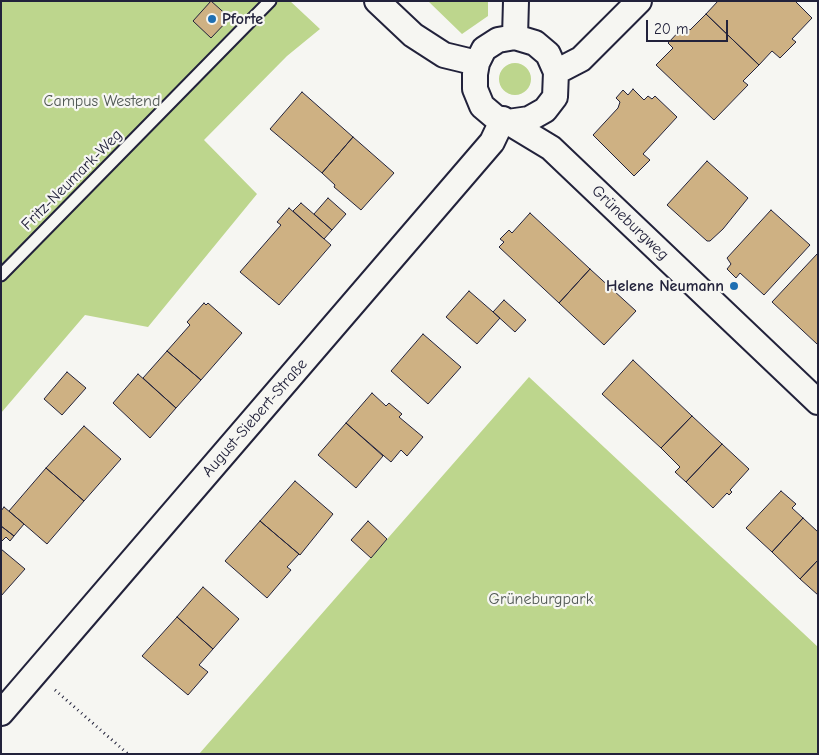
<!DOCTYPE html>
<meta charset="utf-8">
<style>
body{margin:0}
#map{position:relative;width:819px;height:755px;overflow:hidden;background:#f6f6f2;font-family:"Comic Neue",sans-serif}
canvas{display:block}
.frame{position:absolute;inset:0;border:2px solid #22223b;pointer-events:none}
.scale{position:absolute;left:646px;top:20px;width:82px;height:22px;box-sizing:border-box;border:2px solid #22223b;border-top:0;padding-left:6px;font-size:15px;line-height:18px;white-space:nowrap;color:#22223b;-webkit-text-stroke:4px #f6f6f2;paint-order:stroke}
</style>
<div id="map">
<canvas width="819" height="755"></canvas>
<div class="frame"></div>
<div class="scale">20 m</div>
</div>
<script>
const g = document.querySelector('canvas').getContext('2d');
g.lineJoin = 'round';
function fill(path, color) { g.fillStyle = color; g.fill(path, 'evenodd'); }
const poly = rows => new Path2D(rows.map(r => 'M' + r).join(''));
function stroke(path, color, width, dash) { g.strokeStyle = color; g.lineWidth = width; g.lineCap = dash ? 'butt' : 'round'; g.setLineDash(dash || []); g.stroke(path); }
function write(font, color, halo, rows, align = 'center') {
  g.font = font + ' "Comic Neue",sans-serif'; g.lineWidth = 4.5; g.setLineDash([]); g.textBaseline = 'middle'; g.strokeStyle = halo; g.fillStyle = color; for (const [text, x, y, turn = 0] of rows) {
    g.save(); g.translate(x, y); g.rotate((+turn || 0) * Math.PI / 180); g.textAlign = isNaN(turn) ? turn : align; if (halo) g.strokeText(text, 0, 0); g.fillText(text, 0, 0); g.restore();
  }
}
fill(poly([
 [1,1,290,1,320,29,287,56,204,140,257,194,148,327,85,315,1,413],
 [428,1,488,1,488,16,462,34],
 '499 79a16 16 0 1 1 32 0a16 16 0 1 1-32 0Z',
 [529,377,818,647,818,754,199,754]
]), '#bdd68d');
const building = poly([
 [211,1,230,18,211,38,193,21,211,1],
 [718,1,795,1,812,18,792,39,796,42,780,58,772,51,759,65,706,14,718,1],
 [706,14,759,65,743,81,748,85,714,120,656,65,673,48,668,43,685,25,690,30,706,14],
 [633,89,644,100,648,96,652,99,655,96,677,117,643,154,650,160,634,176,593,135,618,108,620,102,616,98,623,90,628,95,633,89],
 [302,92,353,137,322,173,270,129,302,92],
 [353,137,394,173,361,210,334,187,335,185,322,173,353,137],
 [707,161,748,198,723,229,710,241,707,241,667,205,707,161],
 [328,198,346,214,332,230,314,214,328,198],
 [301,203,332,230,324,239,293,211,301,203],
 [289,208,331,245,279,305,240,272,281,225,277,222,289,208],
 [771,210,810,245,764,295,740,273,736,278,727,269,731,264,727,258,771,210],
 [530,213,590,269,559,303,499,247,504,242,500,239,509,230,512,233,530,213],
 [818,253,818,343,817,344,772,302,818,253],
 [590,269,636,311,604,345,559,303,590,269],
 [469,291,500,318,477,344,446,317,469,291],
 [504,300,526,320,515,332,493,312,504,300],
 [204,303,206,305,208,303,242,333,201,380,167,351,190,325,187,322,204,303],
 [423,334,461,367,428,404,391,371,423,334],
 [167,351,201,380,176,408,143,378,167,351],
 [633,360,692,416,661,448,602,394,633,360],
 [67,372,86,388,62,415,44,399,67,372],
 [138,374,176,408,150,438,113,403,138,374],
 [372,393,386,406,389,403,402,414,399,417,423,437,407,456,401,450,391,462,346,423,372,393],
 [692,416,722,444,686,482,675,472,680,467,661,448,692,416],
 [346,423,383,456,356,488,318,455,346,423],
 [84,426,121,459,84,501,46,468,84,426],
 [722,444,749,469,730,490,732,492,729,495,727,493,713,508,686,482,722,444],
 [46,468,84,501,47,544,9,511,46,468],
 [295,481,333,514,300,555,260,521,295,481],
 [781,491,796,504,792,508,803,518,772,552,746,528,781,491],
 [4,507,24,524,14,536,1,526,1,511,4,507],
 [803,518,818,532,818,560,800,579,772,552,803,518],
 [260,521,299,554,287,567,291,570,267,598,225,561,260,521],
 [368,521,387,539,371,558,351,540,368,521],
 [1,526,14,536,10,541,6,537,1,542,1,526],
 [1,549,25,569,1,596,1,549],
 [818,560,818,595,800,579,818,560],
 [203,587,239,619,213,649,177,617,203,587],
 [177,617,213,649,199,665,208,672,188,695,142,656,177,617]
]);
fill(building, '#ceb183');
stroke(building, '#22223b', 1);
const lane = poly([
 [1,275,270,1]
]);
const street = poly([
 [377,1,413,35,444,55,477,63],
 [515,37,535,43,548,54,556,72,555,97,545,110,529,119,508,122,495,117,482,106,475,89,475,74,477,63,484,49,498,40,515,37],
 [515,37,516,1],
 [556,72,581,59,639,1],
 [508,122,551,148,818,402],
 [1,713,492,142,503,119]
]);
stroke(lane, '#22223b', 15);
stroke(street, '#22223b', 28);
stroke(poly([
 [55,690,128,754]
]), '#22223b', 3, [1, 4]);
stroke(lane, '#f6f6f2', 11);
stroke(street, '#f6f6f2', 24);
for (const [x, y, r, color] of [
 [212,19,5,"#1f6fb2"],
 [734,286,5,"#1f6fb2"]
]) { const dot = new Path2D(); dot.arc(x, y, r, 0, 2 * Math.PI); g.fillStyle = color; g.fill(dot); stroke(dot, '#f6f6f2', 2); }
write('bold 16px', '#22223b', '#f6f6f2', [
 ["Pforte",222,19],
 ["Helene Neumann",724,286,"right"]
], 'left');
write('16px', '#505854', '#f6f6f2', [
 ["Campus Westend",102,101],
 ["Grüneburgpark",541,599]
]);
write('16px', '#22223b', '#f6f6f2', [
 ["Fritz-Neumark-Weg",72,180,-45],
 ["Grüneburgweg",630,223,44],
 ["August-Siebert-Straße",255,418,-49]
]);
</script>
